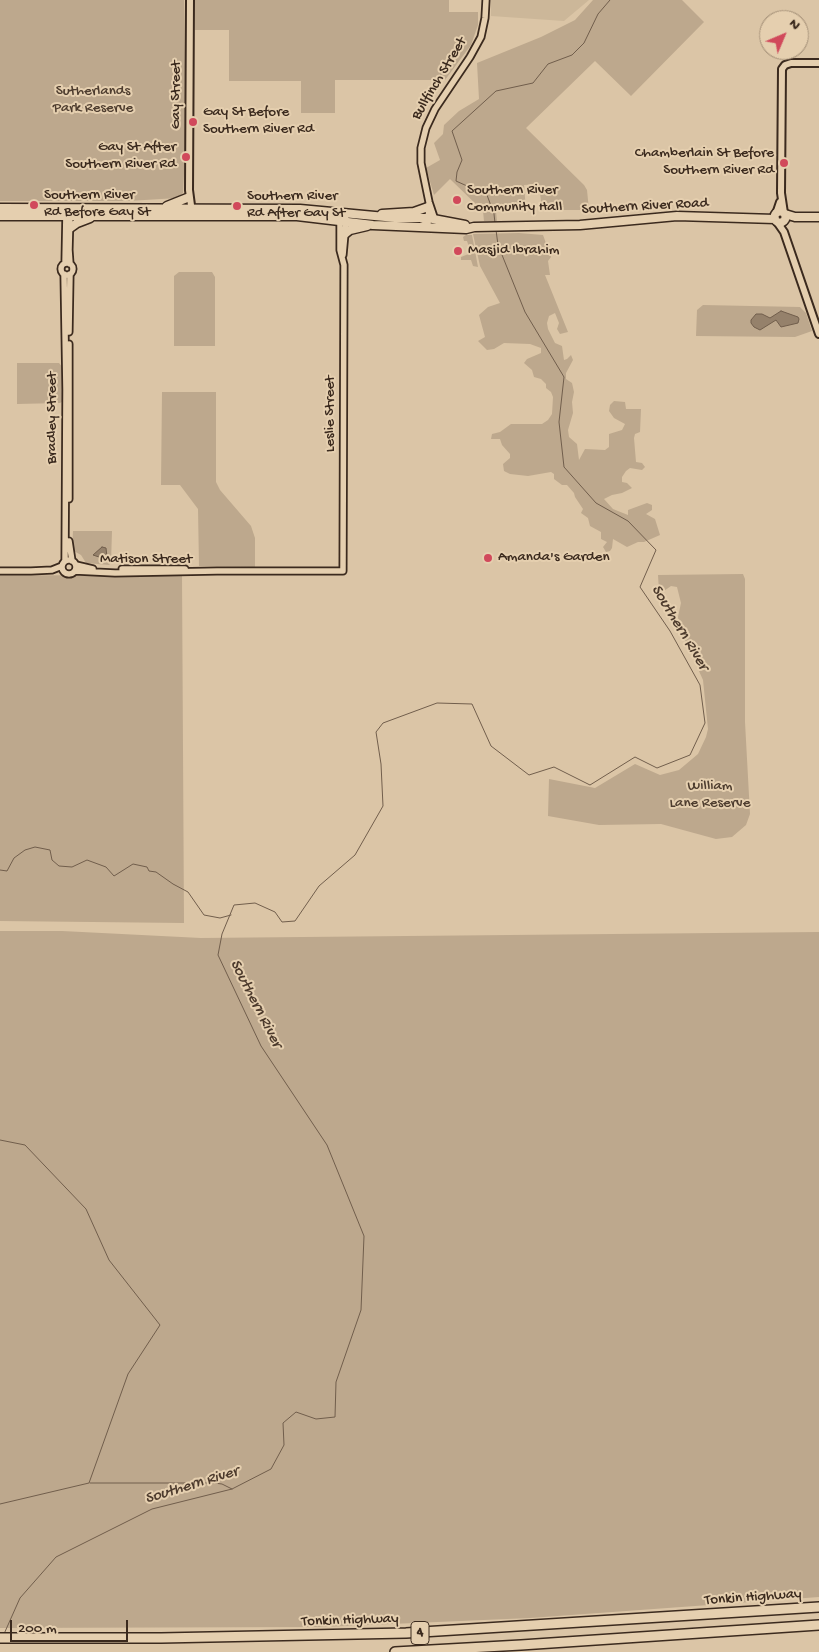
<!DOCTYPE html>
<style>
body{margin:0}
#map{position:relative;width:819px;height:1652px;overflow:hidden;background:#dbc5a6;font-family:"Gochi Hand",sans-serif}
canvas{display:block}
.north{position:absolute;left:759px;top:10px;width:50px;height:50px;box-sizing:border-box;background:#e5cfaf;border:1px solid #a18d75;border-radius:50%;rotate:45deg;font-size:14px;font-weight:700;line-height:20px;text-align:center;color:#3b2a1e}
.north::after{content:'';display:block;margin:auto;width:18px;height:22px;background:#d1495b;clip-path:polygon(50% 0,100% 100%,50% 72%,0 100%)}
.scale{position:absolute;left:10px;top:1620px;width:118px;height:22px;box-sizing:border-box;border:2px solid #3b2a1e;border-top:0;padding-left:6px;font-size:15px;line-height:18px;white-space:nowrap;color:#3b2a1e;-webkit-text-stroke:4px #e5cfaf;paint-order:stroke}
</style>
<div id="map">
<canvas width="819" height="1652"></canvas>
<div class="north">N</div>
<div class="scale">200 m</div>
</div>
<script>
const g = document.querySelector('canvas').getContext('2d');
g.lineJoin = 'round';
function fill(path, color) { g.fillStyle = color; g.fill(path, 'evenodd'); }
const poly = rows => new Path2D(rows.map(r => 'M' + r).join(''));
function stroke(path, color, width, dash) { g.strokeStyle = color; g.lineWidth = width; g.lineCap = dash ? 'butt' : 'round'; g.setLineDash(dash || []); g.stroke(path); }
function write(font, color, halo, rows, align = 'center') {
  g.font = font + ' "Gochi Hand",sans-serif'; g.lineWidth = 4; g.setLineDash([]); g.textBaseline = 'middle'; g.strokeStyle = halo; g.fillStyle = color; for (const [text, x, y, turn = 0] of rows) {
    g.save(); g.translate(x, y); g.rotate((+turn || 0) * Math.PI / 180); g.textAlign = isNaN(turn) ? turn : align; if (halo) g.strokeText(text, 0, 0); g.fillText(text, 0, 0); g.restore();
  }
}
fill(poly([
 [491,0,589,0,564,21,491,16]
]), '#ccb799');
fill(poly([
 [0,0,184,0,186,135,183,193,178,198,128,201,0,201],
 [195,0,449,0,449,12,478,12,478,25,471,45,445,80,335,80,335,113,301,113,301,81,229,81,229,30,195,30],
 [593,0,682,0,704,22,631,96,595,61,526,128,584,185,587,190,589,210,542,210,539,184,524,185,526,210,496,211,497,221,484,221,483,211,450,179,434,195,426,168,440,160,434,143,443,134,444,125,459,111,479,99,477,63,541,37,575,20],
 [519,233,543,235,551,257,548,261,550,275,545,275,568,332,560,334,557,329,559,323,555,313,549,316,547,323,548,329,555,343,562,346,564,360,567,359,571,355,573,360,566,373,566,379,572,383,574,392,572,402,573,413,568,430,569,437,577,444,579,460,585,449,605,450,609,447,609,434,622,430,625,424,614,418,609,411,610,405,614,401,625,402,626,409,641,409,640,432,635,434,634,438,636,462,642,463,645,467,642,470,630,468,626,471,622,477,622,482,627,483,632,488,622,493,612,495,604,499,613,509,628,515,628,510,647,503,652,505,652,510,646,514,655,519,660,535,644,542,638,542,627,547,613,539,612,548,610,551,606,552,603,547,607,542,601,539,601,532,590,526,588,518,581,513,583,509,575,497,574,493,567,485,562,485,554,479,554,474,551,472,528,476,510,474,504,471,503,464,510,458,510,454,502,445,500,439,491,439,492,434,500,432,511,424,542,424,548,420,552,414,553,397,551,392,546,388,546,384,541,379,534,377,532,370,524,363,527,359,541,353,541,348,530,344,504,343,494,349,487,350,478,341,485,337,479,315,488,307,500,303,480,266,473,234],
 [466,235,472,235,478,267,473,266,471,260,461,260,461,257,471,253,467,241,464,241,463,237],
 [179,272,212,272,215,277,215,346,174,346,174,276],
 [703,305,800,307,806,313,812,331,795,337,696,336,697,310],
 [17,363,59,363,63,368,63,401,60,403,17,404],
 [162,392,216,392,216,482,220,490,251,526,255,538,255,567,199,566,198,509,180,485,161,485],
 [73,531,112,531,111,563,109,565,86,563,81,555,72,550],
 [743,574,745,579,745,722,750,814,746,825,732,837,716,839,661,824,599,825,548,816,549,779,595,788,635,764,660,775,679,770,698,754,706,737,708,729,703,680,680,629,678,617,681,603,677,587,671,586,661,593,659,591,658,575],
 [0,575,182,576,184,923,0,921],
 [0,931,62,931,201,938,819,932,819,1597,530,1618,322,1627,0,1628]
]), '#bda88d');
const water = poly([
 [781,311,798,317,799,319,798,323,781,327,776,320,760,330,754,327,751,323,751,320,756,314,762,314,770,318,781,311],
 [102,547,106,548,107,557,102,558,93,555,102,547]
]);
fill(water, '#95816b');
stroke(water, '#715e4c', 1);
stroke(poly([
 [495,223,494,214,487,195,456,181,457,172,462,160,452,131,496,91,533,83,548,64,572,55,584,43,598,14,610,0],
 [0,870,7,871,14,858,25,850,35,847,50,850,52,860,59,866,72,867,87,860,106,867,114,876,133,864,147,867,149,871,156,872,173,884,188,892,204,915,220,918,231,915],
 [0,1140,25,1145,86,1209,109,1260,160,1325,128,1374,89,1483,0,1504],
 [90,1483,214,1483,222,1484,232,1489],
 [4,1634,20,1598,56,1557,152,1509,232,1489,271,1469,284,1445,283,1423,296,1412,316,1419,335,1417,336,1382,361,1310,364,1236,327,1145,261,1046,218,955,222,934,234,905,255,903,275,912,282,922,295,921,319,886,355,855,383,806,381,764,376,732,383,723,437,703,472,704,491,746,529,775,554,767,590,785,635,757,657,768,690,755,705,723,700,685,670,631,640,587,656,550,628,521,596,503,564,467,559,422,564,377,525,312,498,245,496,230]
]), '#715e4c', 1);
const tertiary = poly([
 [435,220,429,202,421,163,421,148,426,128,435,109,470,57,481,37,485,18,486,0],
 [419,226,428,223,429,204],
 [343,255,346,222,345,213],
 '61 269a6 6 0 1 1 12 0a6 6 0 1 1-12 0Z',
 [65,263,66,213],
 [70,264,69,250,70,213],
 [64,274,66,390,65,561],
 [69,332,70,274],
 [69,344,69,499],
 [69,541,72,561],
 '62 567a7 7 0 1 1 14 0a7 7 0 1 1-14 0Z',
 [76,565,93,569],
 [122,569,185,569],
 [0,571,31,571,52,570,62,566],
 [75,571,115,573,217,571,343,571,344,265,340,250,340,218]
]);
const secondary = poly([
 [190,0,189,190,192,213],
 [784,213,781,193,782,69,785,65,791,63,819,63],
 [776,214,780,202],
 [777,222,784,232,819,334]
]);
const primary = poly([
 [167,206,187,198],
 [0,208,300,209,396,218,428,218,465,225],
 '774.5 217a5.5 5.5 0 1 1 11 0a5.5 5.5 0 1 1-11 0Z',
 [382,214,414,212,428,207],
 [785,214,795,217,819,217],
 [0,216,297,216,373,225,466,229,474,227,580,225,677,216,775,219],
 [70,228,77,223,90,218],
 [345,234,350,230,367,226]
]);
const motorway = poly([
 [0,1638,161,1638,406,1633,819,1607],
 [395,1652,521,1645,819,1625]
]);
stroke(tertiary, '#3b2a1e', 9);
stroke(secondary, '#3b2a1e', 10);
stroke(primary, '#3b2a1e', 11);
stroke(motorway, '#3b2a1e', 12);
stroke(tertiary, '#e5cfaf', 5.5);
stroke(secondary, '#e5cfaf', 6);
stroke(primary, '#e5cfaf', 8);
stroke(motorway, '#e5cfaf', 9);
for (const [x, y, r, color] of [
 [193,122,5,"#d1495b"],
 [186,157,5,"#d1495b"],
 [784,163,5,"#d1495b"],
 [457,200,5,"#d1495b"],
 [34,205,5,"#d1495b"],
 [237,206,5,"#d1495b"],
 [458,251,5,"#d1495b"],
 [488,558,5,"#d1495b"]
]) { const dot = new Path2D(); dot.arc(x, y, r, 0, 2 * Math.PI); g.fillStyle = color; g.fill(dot); stroke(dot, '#e5cfaf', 2); }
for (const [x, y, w] of [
 [420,1633,18]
]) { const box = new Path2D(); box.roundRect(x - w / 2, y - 11.5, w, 23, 4); g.fillStyle = '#e5cfaf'; g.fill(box); stroke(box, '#3b2a1e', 1); }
write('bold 14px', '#3b2a1e', null, [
 ["4",420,1633]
]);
write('15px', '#3b2a1e', '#e5cfaf', [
 ["Bullfinch Street",440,79,-59],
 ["Gay Street",177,95,-90],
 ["Southern River Road",645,207,-3],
 ["Leslie Street",331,414,-90],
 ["Bradley Street",53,418,-90],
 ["Matison Street",146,560],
 ["Tonkin Highway",753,1598,-4],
 ["Tonkin Highway",350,1621,-2]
]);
write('15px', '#4e3d2f', '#e5cfaf', [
 ["Sutherlands",93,92],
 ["Park Reserve",93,109],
 ["William",710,787],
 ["Lane Reserve",710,804]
]);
write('15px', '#3b2a1e', '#e5cfaf', [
 ["Gay St Before",203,113],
 ["Southern River Rd",203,130],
 ["Gay St After",176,148,"right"],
 ["Southern River Rd",176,165,"right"],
 ["Chamberlain St Before",774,154,"right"],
 ["Southern River Rd",774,171,"right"],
 ["Southern River",467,191],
 ["Community Hall",467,208],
 ["Southern River",44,196],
 ["Rd Before Gay St",44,213],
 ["Southern River",247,197],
 ["Rd After Gay St",247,214],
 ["Masjid Ibrahim",468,251],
 ["Amanda's Garden",498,558]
], 'left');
write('italic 16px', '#4d3b2d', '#e5cfaf', [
 ["Southern River",679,628,59],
 ["Southern River",255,1004,63],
 ["Southern River",192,1486,-17]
]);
</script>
